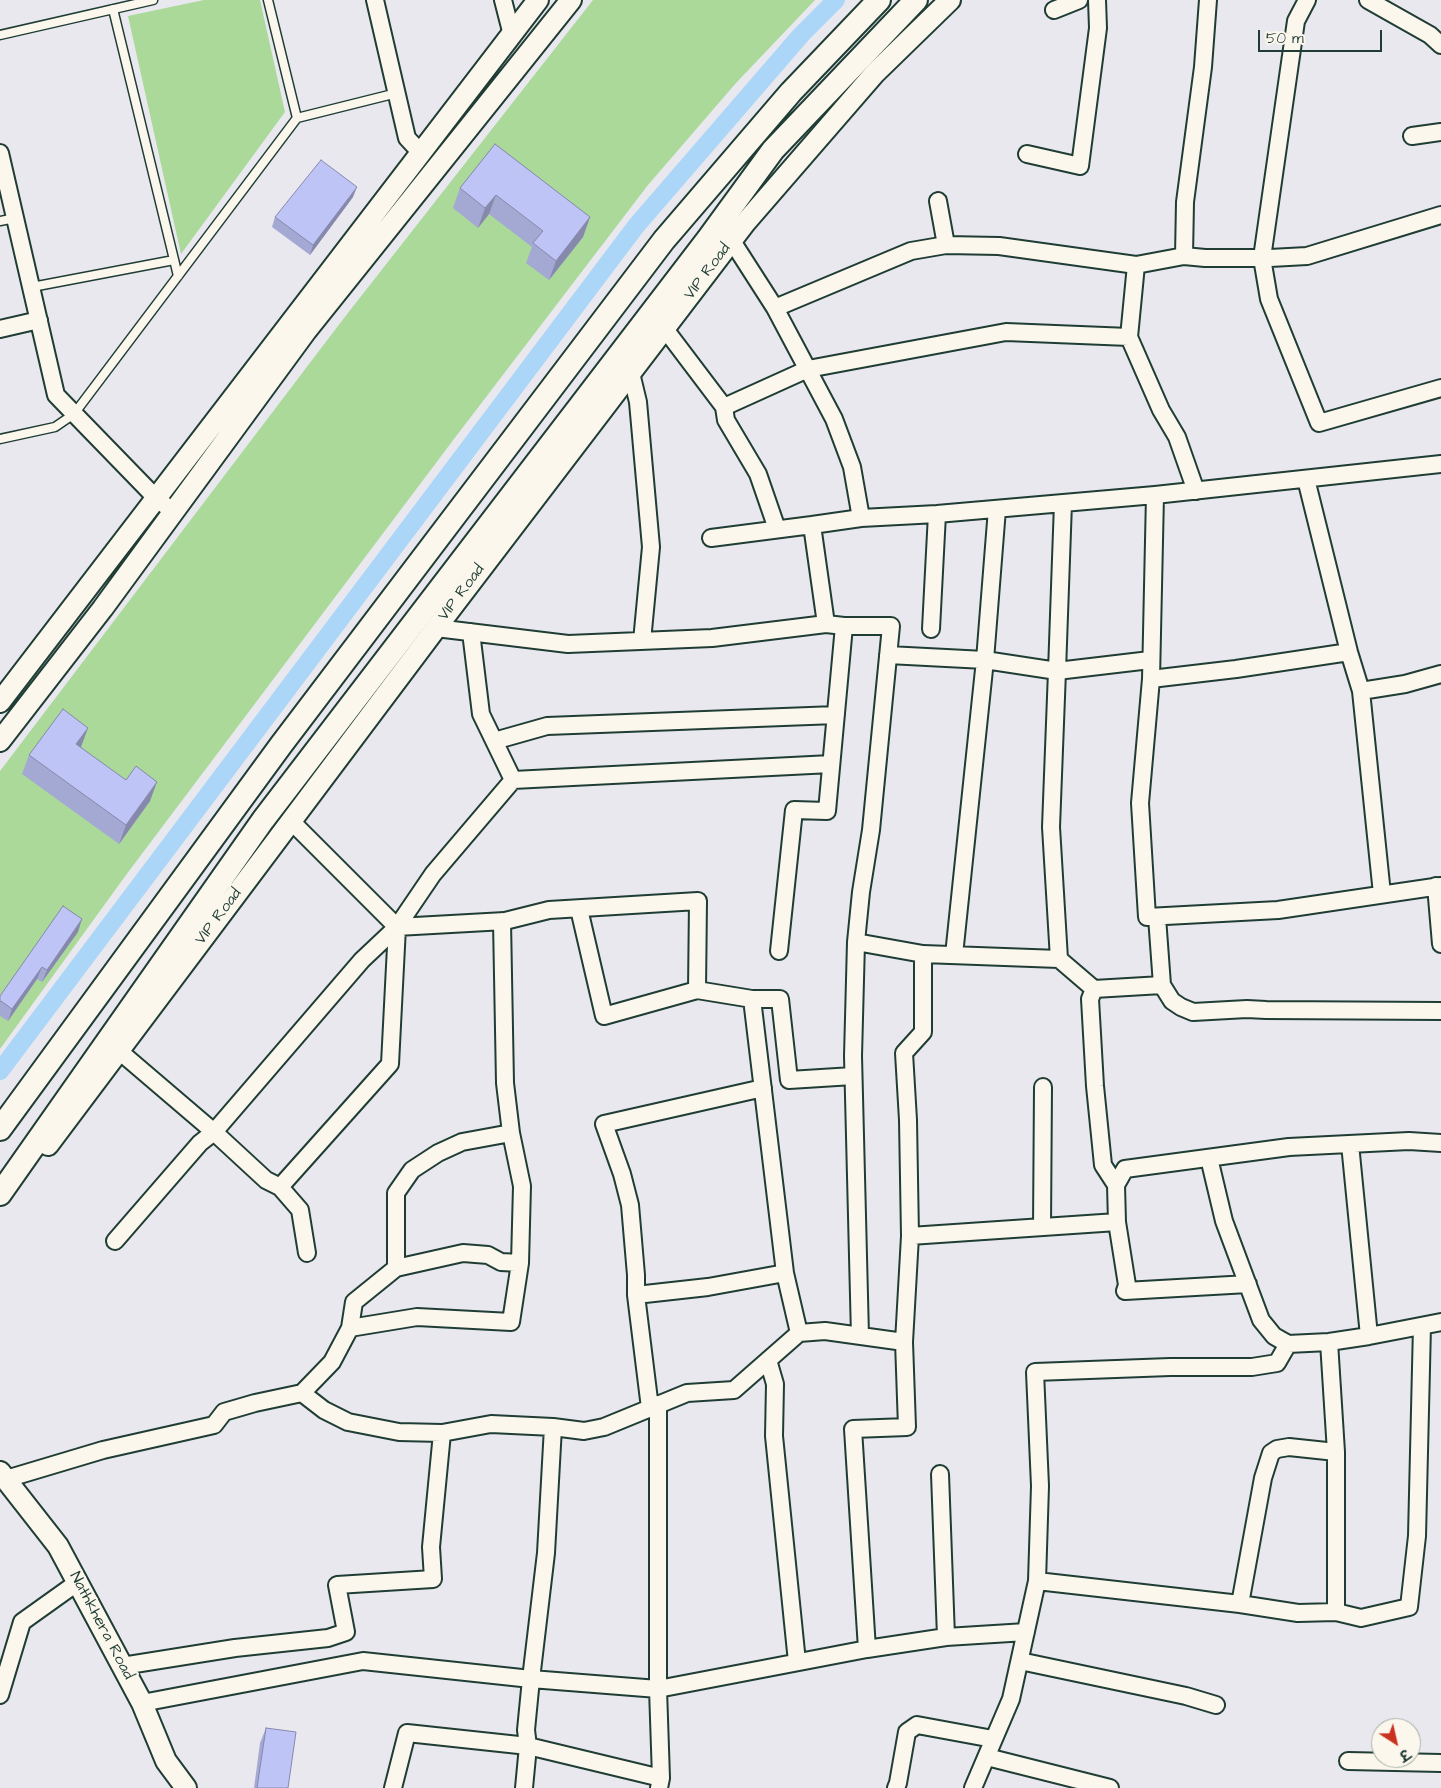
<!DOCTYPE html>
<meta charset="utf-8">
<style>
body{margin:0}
#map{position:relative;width:1441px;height:1788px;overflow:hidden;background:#e9e8ef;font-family:"Architects Daughter","Playpen Sans Deva",sans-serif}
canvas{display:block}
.north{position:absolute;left:1371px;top:1718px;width:50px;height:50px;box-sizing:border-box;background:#fbf7ec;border:1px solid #a3ada2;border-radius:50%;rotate:145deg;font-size:14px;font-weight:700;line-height:20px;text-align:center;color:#1f3d34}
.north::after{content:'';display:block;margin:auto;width:18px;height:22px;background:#c8321e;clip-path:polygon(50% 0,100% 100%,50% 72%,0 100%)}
.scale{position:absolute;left:1258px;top:30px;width:124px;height:22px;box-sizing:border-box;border:2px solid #1f3d34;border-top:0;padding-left:6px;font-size:15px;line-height:18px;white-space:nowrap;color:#1f3d34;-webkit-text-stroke:4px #fbf7ec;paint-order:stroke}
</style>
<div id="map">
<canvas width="1441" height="1788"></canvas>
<div class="north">उ</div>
<div class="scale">50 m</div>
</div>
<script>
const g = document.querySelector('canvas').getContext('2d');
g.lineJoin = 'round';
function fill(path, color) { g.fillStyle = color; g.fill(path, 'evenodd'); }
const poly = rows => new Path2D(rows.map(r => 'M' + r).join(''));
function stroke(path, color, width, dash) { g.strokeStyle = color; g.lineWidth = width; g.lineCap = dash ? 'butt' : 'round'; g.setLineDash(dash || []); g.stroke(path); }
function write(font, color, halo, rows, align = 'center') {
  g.font = font + ' "Architects Daughter",sans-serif'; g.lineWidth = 4; g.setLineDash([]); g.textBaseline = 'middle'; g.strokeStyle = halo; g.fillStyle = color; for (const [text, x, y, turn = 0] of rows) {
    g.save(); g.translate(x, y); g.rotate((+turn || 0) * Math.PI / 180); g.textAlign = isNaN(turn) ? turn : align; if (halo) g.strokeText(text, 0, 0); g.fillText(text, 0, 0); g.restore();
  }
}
fill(poly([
 [204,0,260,0,285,112,181,254,128,16],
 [593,0,815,0,736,83,648,185,457,435,126,875,0,1049,0,771,344,318]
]), '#aad999');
stroke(poly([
 [0,1071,636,226,801,35,836,0]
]), '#abd6f7', 18);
const service = poly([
 [268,0,297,118],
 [113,9,178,276],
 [0,35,153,0],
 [0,221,15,218],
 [32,287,174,260],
 [0,439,55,427,74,414,297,118,397,93]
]);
const minor = poly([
 [375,0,407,138,421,153],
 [503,0,512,35],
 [1208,0,1203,67,1185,202,1184,256,1205,258,1270,258,1307,256,1441,215],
 [1307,0,1296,21,1262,258,1269,299,1319,423,1441,388],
 [1368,0,1430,35,1441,45],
 [1054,10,1079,0],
 [1412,136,1441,132],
 [0,153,56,395,156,498,166,506],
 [1027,154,1080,166,1098,28,1097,0],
 [938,201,946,245],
 [732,241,775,308,834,419,852,467,861,518],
 [775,308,911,251,946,245,999,246,1136,265,1184,256],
 [0,329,39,320],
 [665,329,724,407,726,420,758,474,777,529],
 [1129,337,1161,410,1177,437,1196,491],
 [631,373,638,402,651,547,642,641],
 [724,407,808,369,1006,332,1129,337,1136,265],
 [1306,479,1349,652,1361,691,1405,684,1441,674],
 [1155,495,1151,679,1140,803,1147,917,1278,910,1441,886],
 [711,538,812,525],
 [844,626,891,626,871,830,861,892,856,942],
 [436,628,568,644,712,638,826,624,812,525,861,518,937,514,1155,495,1441,464],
 [931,629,937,514],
 [471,632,481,714,513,780],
 [888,655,985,660,1057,671,1063,503],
 [1151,679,1236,669,1349,652],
 [1361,691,1382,894],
 [494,741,547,726,836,715],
 [291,821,397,927,505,921,549,910,698,901,697,990],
 [1436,886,1441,944],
 [579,909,604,1016,697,990,752,999,785,1273],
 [779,951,794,810,827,811,844,626,826,624],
 [954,955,985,660,997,509],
 [1059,959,1094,989],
 [1162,985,1172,1001,1181,1007,1193,1012,1247,1009,1266,1010,1441,1011],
 [752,999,780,999,789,1080,853,1076],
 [118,1050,214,1132,266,1180,280,1187,300,1210,307,1253],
 [1350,1144,1369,1336],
 [1209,1158,1224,1221,1261,1320,1274,1336,1288,1344,1329,1342,1369,1336,1441,1322],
 [1116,1185,1103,1165,1095,1086,1090,999,1094,989,1162,985,1157,917],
 [280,1187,390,1064,397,927],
 [1117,1222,1127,1285,1125,1291,1248,1284],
 [1042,1227,1043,1087],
 [910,1236,908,1120,904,1053,923,1032,923,954,1059,959,1051,827,1057,671,1150,660],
 [115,1241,200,1143,214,1132,362,960,397,927,433,874,513,780,831,764],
 [396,1268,396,1193,412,1170,438,1153,462,1142,511,1133],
 [636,1295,636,1275,630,1205,622,1174,604,1124,763,1088],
 [350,1328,417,1317,511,1322,520,1263,522,1186,511,1133,505,1083,502,921],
 [860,1336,853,1056,856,942,923,954],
 [1329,1342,1336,1452,1336,1612],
 [768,1360,775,1384,774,1436,797,1662],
 [302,1393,332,1362,350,1328,354,1302,396,1268,463,1253,488,1255,501,1262,520,1263],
 [658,1404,658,1689,661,1778,659,1788],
 [650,1408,636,1295,708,1287,785,1273,799,1333],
 [940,1474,946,1637],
 [6,1479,103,1450,214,1425,224,1412,255,1403,302,1393,324,1410,348,1422,399,1432,442,1433],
 [1037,1581,1240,1604,1298,1613,1336,1612,1361,1618,1409,1607,1417,1536,1422,1326],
 [1240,1604,1263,1478,1271,1453,1277,1449,1289,1447,1336,1452],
 [867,1649,946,1637,1026,1632],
 [1020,1661,1186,1696,1216,1705],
 [122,1666,235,1648,328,1638,346,1632,337,1585,433,1579,431,1547,442,1433,491,1424,553,1427,584,1431,604,1427,687,1393,734,1390,799,1333,825,1331,904,1342,910,1236,1117,1222,1116,1185,1125,1169,1289,1147,1409,1141,1441,1143],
 [0,1695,22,1622,78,1582],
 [142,1703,363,1661,531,1679,546,1553,553,1427],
 [987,1757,1110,1788],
 [1348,1761,1441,1763],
 [393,1788,407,1733,528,1746,661,1778],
 [524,1788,528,1746,526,1730,531,1679,658,1689,867,1649,853,1429,907,1427,904,1342],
 [896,1788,898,1783,907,1732,917,1725,993,1739],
 [973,1788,1011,1699,1037,1581,1040,1486,1035,1372,1170,1367,1252,1367,1277,1363,1288,1344]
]);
const tertiary = poly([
 [0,702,538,0],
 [0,741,103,608,306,331,571,0],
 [48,1145,436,628,745,223,875,73,950,0],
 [0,1472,58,1546,142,1703,166,1761,186,1788]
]);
const secondary = poly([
 [0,1129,281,745,664,240,791,92,879,0],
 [0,1194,263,820,708,239,773,150,916,0]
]);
stroke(service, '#1f3d34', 11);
stroke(minor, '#1f3d34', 20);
stroke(tertiary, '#1f3d34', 24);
stroke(secondary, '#1f3d34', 26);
stroke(service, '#fbf7ec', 8);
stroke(minor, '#fbf7ec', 16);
stroke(tertiary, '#fbf7ec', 20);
stroke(secondary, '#fbf7ec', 22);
fill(poly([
 [495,144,590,217,583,237,549,280,526,263,532,247,489,214,478,228,453,208,460,188],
 [353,197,310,255,272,227,275,217],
 [81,747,150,801,119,844,22,774,29,755],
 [78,932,42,982,37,979,8,1021,0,1016,0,996],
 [266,1728,288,1788,254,1788,260,1743]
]), '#a4a9d4');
fill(poly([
 [357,187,353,197,310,255,313,245],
 [496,195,489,214,478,228,485,208],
 [590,217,583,237,549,280,556,261],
 [88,728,81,747,69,764,76,744],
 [157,782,150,801,119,844,126,825],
 [82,919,78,932,42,982,47,970],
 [42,967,37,979,8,1021,12,1009]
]), '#8689ac');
const building = poly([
 [495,144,590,217,556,261,533,243,543,231,496,195,485,208,460,188,495,144],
 [321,160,357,187,313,245,275,217,321,160],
 [63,709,88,728,76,744,126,780,136,766,157,782,126,825,29,755,63,709],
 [63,906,82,919,47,970,42,967,12,1009,1,1001,0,1002,0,996,63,906],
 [266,1728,296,1732,288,1788,257,1788,266,1728]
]);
fill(building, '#bfc4f6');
stroke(building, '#8689ac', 1);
write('16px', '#1f3d34', '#fbf7ec', [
 ["VIP Road",708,272,-53],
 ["VIP Road",462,593,-53],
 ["VIP Road",219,917,-53],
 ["Nathkhera Road",101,1626,62]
]);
</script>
